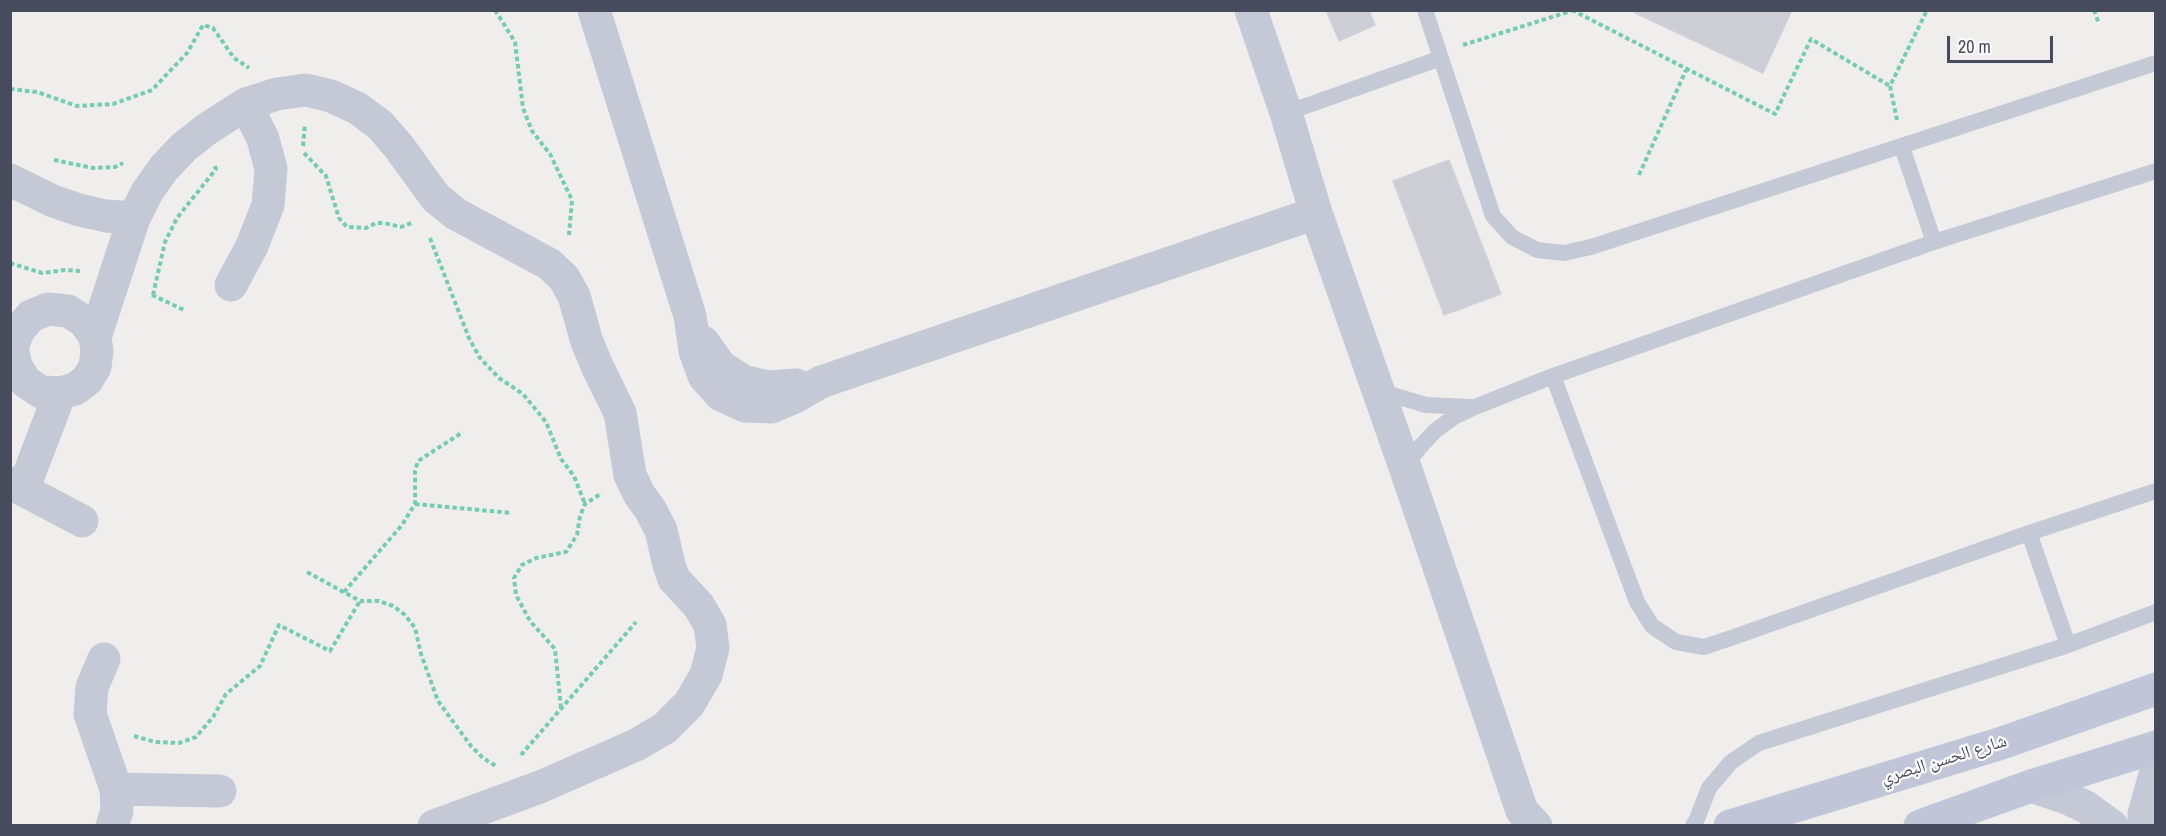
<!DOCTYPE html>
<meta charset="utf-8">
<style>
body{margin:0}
#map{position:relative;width:2166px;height:836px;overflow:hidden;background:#f0eeed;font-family:"Archivo Narrow",sans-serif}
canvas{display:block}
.frame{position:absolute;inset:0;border:12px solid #464c5b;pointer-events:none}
.scale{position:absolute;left:1947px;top:36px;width:106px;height:27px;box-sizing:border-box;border:3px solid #464c5b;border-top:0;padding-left:8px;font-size:18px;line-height:21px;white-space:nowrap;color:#464c5b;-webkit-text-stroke:4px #fff;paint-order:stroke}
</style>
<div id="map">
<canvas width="2166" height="836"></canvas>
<div class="frame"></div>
<div class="scale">20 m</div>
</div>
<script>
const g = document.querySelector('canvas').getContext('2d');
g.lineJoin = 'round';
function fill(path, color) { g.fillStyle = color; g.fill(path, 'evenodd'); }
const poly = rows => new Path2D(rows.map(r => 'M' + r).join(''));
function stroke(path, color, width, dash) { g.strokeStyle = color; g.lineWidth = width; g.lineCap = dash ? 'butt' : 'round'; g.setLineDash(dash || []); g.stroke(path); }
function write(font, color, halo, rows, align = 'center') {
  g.font = font + ' "Archivo Narrow","Noto Naskh Arabic",sans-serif'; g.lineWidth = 4.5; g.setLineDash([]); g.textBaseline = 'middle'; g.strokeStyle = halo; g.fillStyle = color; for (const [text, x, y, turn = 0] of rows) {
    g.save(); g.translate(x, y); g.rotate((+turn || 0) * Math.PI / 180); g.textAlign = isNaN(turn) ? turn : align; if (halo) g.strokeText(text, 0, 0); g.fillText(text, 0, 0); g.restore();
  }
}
const building = poly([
 [1326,10,1369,10,1375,25,1339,41,1326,10],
 [1636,10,1792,10,1763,73,1635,13,1636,10],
 [1449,160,1501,294,1444,315,1393,181,1449,160]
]);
fill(building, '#cdced5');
stroke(building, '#d1d2d9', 1.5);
stroke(poly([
 [495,10,515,42,523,108,532,131,550,154,572,200,569,235],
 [1572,10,1775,114,1811,39,1890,86],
 [2094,10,2099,24],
 [1463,45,1571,11],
 [10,89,37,92,77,106,113,104,152,90,187,53,203,25,213,28,234,58,249,68],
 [1897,120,1890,86,1927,10],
 [303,146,305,124],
 [304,153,326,176,339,218,347,227,366,228,376,223,384,223,401,227,414,222],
 [54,160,93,168,115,167,123,163],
 [1639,175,1686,70],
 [430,238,469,338,480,358,499,378,523,394,546,422,561,459,574,476,585,504],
 [10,263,42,273,65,270,80,271],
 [152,295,184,310],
 [153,295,165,242,177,218,216,169,214,165],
 [415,504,512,513],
 [307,572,360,601,379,601,393,606,405,615,415,628,421,654,438,701,471,746,483,758,496,766],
 [344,592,402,525,415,504,415,471,418,461,463,432],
 [561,708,555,649,530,621,516,595,514,578,522,565,536,558,566,552,577,535,580,516,585,504,602,493],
 [134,736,155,742,179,743,196,737,213,717,226,694,260,666,279,625,330,651,360,601],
 [521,755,636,622]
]), '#73ccb3', 4, [4.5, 3]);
stroke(poly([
 [1425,10,1493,216,1512,237,1537,250,1564,253,1591,247,2156,63],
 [1286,113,1441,58],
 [1902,147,1934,242],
 [1553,376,1637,602,1652,626,1676,642,1704,647,1731,638,2029,533,2156,491],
 [1379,391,1426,405,1471,407],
 [1405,467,1419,448,1435,431,1454,417,1475,407,1553,376,1934,242,2156,171],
 [2029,533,2068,645],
 [1693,826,1697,819,1709,788,1731,762,1759,743,2068,645,2156,612]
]), '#c4c9d5', 16);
stroke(poly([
 [594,10,690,316,695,351,704,376,721,395,745,406,771,407,795,397,821,382,1316,213],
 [1251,10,1286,113,1316,213,1405,467,1522,811,1536,826],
 [10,180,53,201,79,210,106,216,134,218],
 [231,285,252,246,268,205,271,169,263,139,246,104],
 [95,337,84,321,68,311,48,309,31,316,18,331,12,348,16,366,26,382,41,392,60,393,75,389,87,380,95,367,97,351,95,337,134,218,147,192,164,168,184,147,207,129,246,104,277,94,306,90,331,96,357,108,380,125,399,147,436,198,456,214,549,264,564,278,574,296,587,342,598,368,620,413,630,475,639,494,650,509,661,530,669,565,674,579,699,606,710,625,713,648,706,675,689,704,665,728,636,745,540,787,434,826],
 [703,342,721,367,743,381,768,387,796,385],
 [10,483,82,521],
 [23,490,60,393],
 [104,659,92,687,90,714,116,789,117,811,112,826],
 [2031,786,2067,798,2086,807,2112,826],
 [116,789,220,791],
 [2144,826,2144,814,2156,771]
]), '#c4c9d5', 33);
stroke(poly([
 [1730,826,1999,744,2156,689],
 [1920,826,2031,786,2156,747]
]), '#c0c6d7', 33);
write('18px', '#464c5b', '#fff', [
 ["شارع الحسن البصري",1944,760,-17]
]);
</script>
